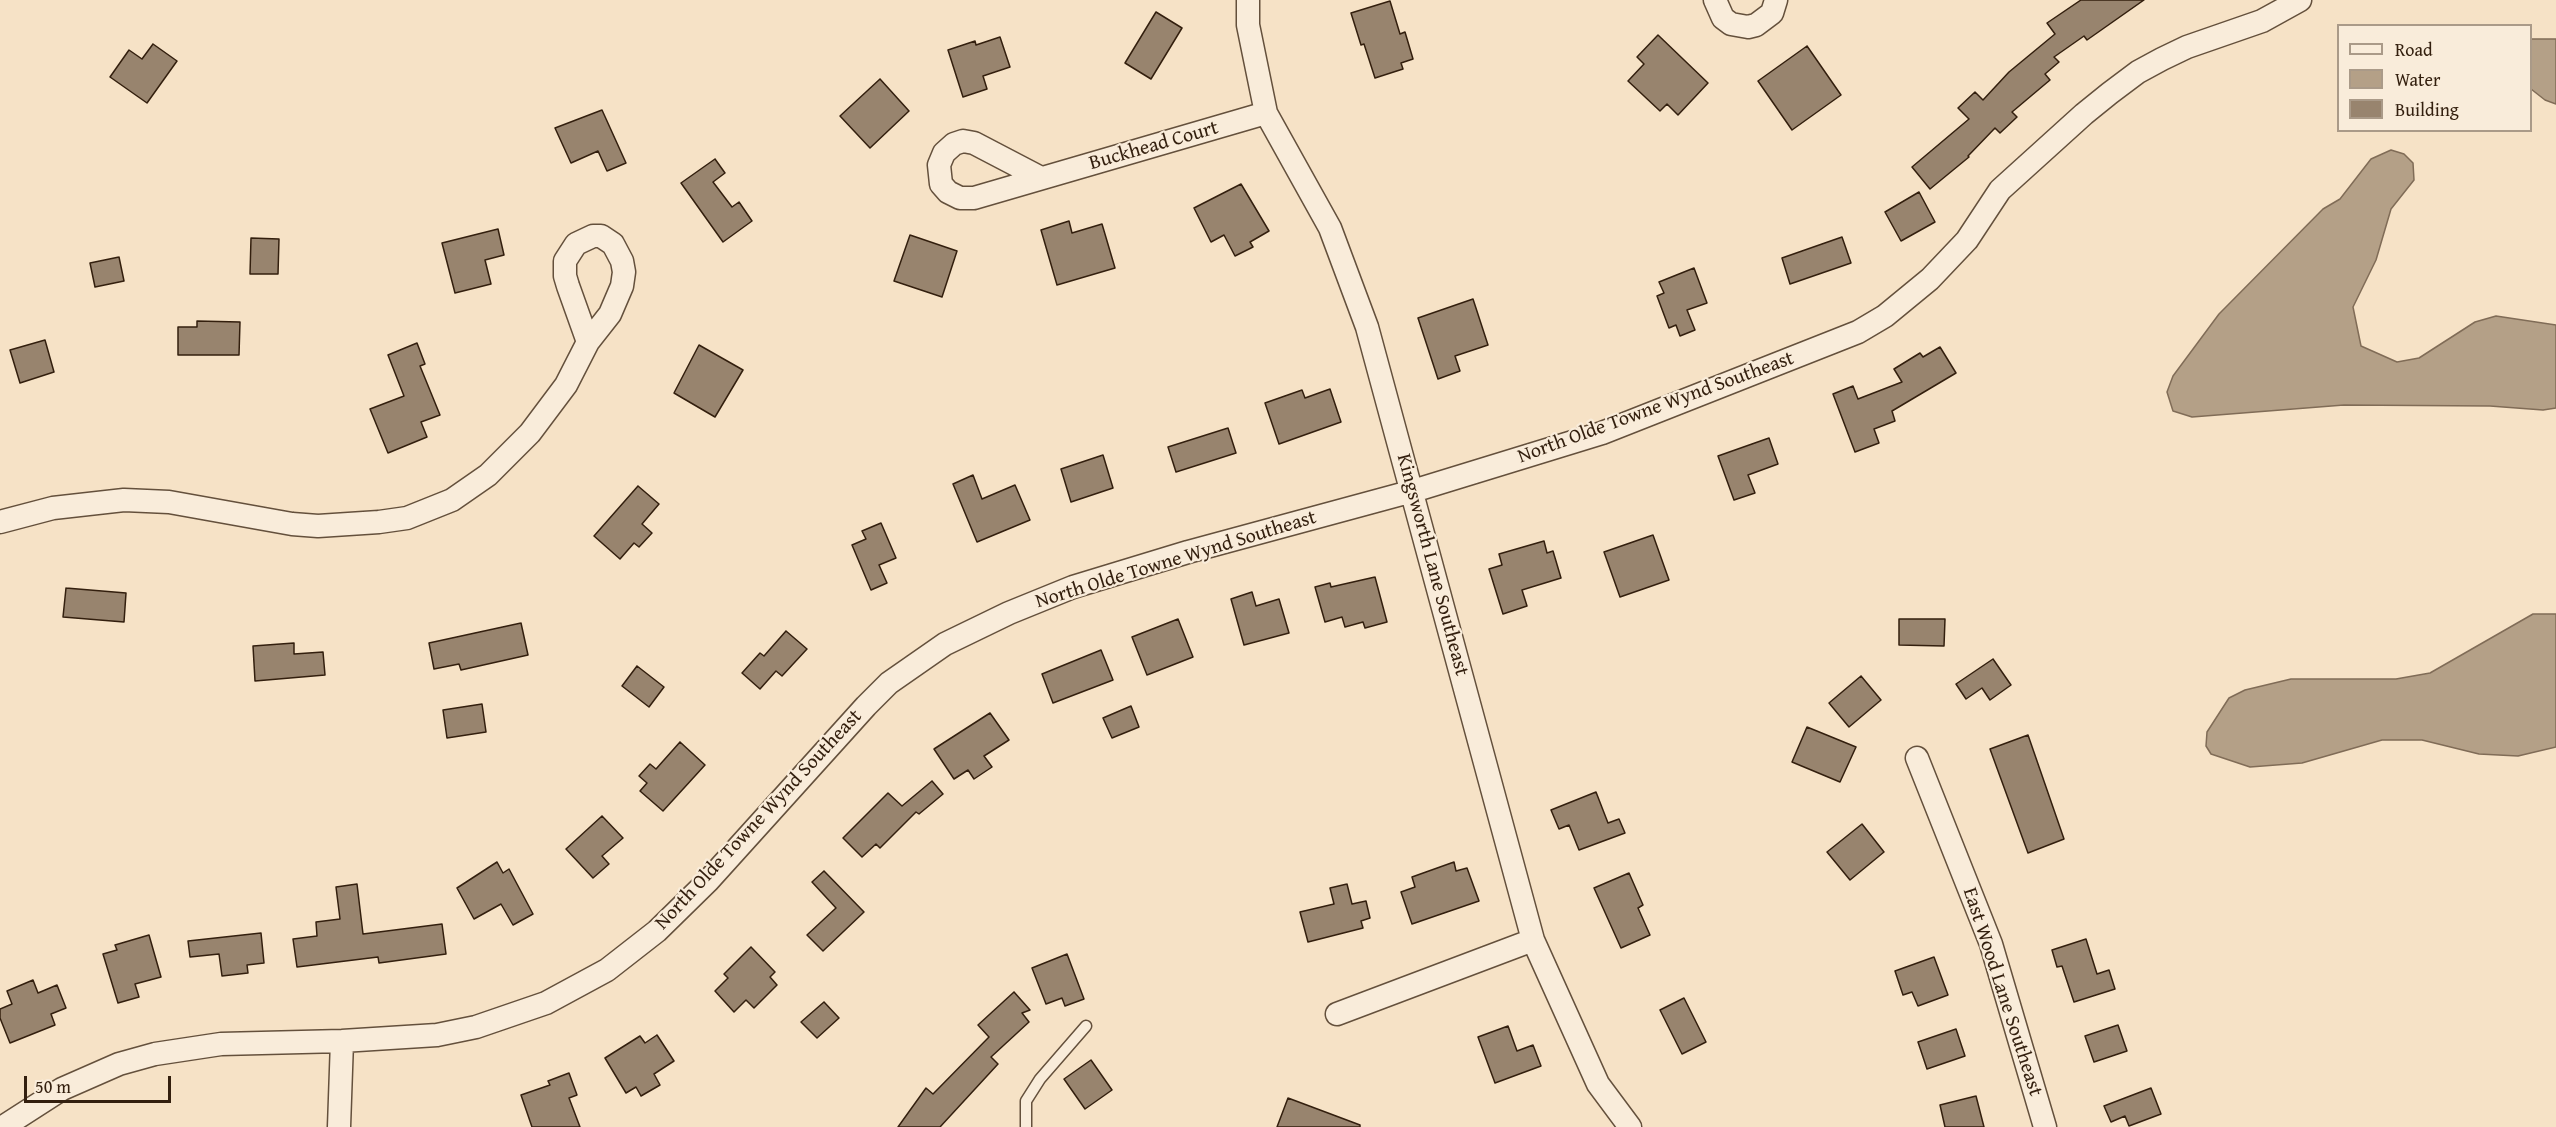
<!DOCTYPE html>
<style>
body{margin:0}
#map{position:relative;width:2556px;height:1127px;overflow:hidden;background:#f6e2c6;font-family:"Gentium Book Plus",serif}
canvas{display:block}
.legend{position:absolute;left:2337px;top:24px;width:195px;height:108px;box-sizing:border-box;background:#f9ecda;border:2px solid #aa9a88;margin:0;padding:8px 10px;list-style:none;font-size:18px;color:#331f0e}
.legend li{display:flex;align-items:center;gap:12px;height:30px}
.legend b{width:30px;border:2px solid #aa9a88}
.scale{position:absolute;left:24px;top:1076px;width:147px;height:27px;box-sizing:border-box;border:3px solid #331f0e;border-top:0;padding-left:8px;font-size:18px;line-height:21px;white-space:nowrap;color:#331f0e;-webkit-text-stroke:4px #f9ecda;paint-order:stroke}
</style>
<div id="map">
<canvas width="2556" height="1127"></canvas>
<ul class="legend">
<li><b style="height:8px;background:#f9ecda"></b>Road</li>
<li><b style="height:16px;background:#b4a087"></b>Water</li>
<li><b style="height:16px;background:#98846e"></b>Building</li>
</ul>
<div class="scale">50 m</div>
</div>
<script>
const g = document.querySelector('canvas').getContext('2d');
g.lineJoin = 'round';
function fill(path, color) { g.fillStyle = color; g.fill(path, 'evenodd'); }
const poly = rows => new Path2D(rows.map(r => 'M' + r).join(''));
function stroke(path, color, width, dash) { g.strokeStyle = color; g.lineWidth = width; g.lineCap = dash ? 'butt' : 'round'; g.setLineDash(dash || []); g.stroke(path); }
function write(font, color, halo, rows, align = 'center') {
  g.font = font + ' "Gentium Book Plus",serif'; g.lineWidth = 4.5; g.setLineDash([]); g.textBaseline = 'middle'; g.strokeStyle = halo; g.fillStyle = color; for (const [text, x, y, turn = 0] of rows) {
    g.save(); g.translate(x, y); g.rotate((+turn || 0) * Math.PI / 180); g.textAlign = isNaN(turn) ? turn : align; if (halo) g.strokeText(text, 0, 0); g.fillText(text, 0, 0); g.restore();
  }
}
const water = poly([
 [2531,39,2556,39,2556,104,2545,100,2531,89,2531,39],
 [2391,150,2404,154,2413,163,2414,180,2391,209,2376,260,2353,307,2361,346,2397,362,2419,358,2475,322,2496,316,2556,325,2556,408,2543,410,2490,406,2344,405,2192,417,2173,411,2167,392,2173,376,2219,314,2323,209,2340,199,2371,159,2391,150],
 [2533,614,2556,614,2556,747,2518,756,2479,754,2422,740,2382,740,2302,763,2250,767,2211,754,2206,746,2207,732,2229,698,2245,690,2291,679,2396,679,2430,673,2533,614]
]);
fill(water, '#b4a087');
stroke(water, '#806c57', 1.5);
const building = poly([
 [2081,0,2144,0,2087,40,2084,36,2054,57,2059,62,2045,74,2050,80,2012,112,2017,117,2000,133,1995,128,1968,156,1969,157,1930,189,1912,167,1969,119,1958,108,1975,92,1983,100,2009,72,2055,34,2047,23,2081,0],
 [1390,1,1400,34,1405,32,1413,59,1401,63,1403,69,1375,78,1364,44,1361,45,1351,13,1390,1],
 [1156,12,1182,28,1151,79,1125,63,1156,12],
 [1658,35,1708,83,1678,115,1667,104,1660,111,1628,81,1644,64,1637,57,1658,35],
 [1000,37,1010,67,983,76,987,89,963,97,948,50,975,41,976,45,1000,37],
 [153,44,177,61,147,103,110,77,129,50,142,59,153,44],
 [1807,46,1841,95,1792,130,1758,81,1807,46],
 [880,79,909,111,870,148,840,116,880,79],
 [602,110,626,163,607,171,598,151,571,163,555,128,602,110],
 [715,159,725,173,713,182,732,207,739,202,752,221,723,242,681,183,715,159],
 [1241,184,1269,231,1250,242,1253,247,1235,256,1224,235,1211,242,1194,208,1241,184],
 [1919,192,1935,222,1901,241,1885,212,1919,192],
 [1069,221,1072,233,1102,224,1115,268,1057,285,1041,230,1069,221],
 [498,229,504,255,485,260,491,284,455,293,442,243,498,229],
 [910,235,957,251,942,297,894,281,910,235],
 [1842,237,1851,263,1790,284,1782,258,1842,237],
 [251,238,279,239,278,274,250,274,251,238],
 [119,257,124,281,95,287,90,263,119,257],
 [1694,268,1707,303,1687,310,1695,330,1680,336,1676,325,1669,328,1657,296,1664,293,1659,282,1694,268],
 [1473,299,1488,345,1455,356,1460,371,1438,379,1418,318,1473,299],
 [197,321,240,322,239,355,178,355,178,327,197,327,197,321],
 [45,340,54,372,20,383,10,350,45,340],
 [417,343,425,364,420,366,440,415,421,422,427,437,388,453,370,409,404,396,388,355,417,343],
 [699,345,743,370,715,417,674,393,699,345],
 [1940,347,1956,373,1892,411,1895,421,1874,429,1879,443,1855,452,1833,394,1853,386,1858,399,1902,382,1894,369,1920,353,1923,357,1940,347],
 [1330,389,1341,422,1279,444,1265,403,1302,390,1305,398,1330,389],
 [1228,428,1236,453,1176,472,1168,447,1228,428],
 [1769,438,1778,464,1748,475,1755,493,1734,500,1718,456,1769,438],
 [1103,455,1113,488,1071,502,1061,469,1103,455],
 [973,475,982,499,1015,485,1030,520,977,542,953,484,973,475],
 [638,486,659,504,642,524,652,533,639,547,634,543,620,559,594,536,638,486],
 [881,523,896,558,879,565,887,583,871,590,852,545,866,539,862,531,881,523],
 [1653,535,1669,580,1620,597,1604,552,1653,535],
 [1544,541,1547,553,1553,551,1561,578,1522,590,1527,606,1503,614,1489,569,1502,565,1499,554,1544,541],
 [1375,577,1387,622,1365,628,1363,622,1345,627,1342,617,1325,622,1315,587,1330,583,1331,587,1375,577],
 [66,588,126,593,124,622,63,617,66,588],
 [1252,592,1256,606,1279,599,1289,633,1244,645,1231,599,1252,592],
 [1178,619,1193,657,1147,675,1132,637,1178,619],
 [1899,619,1945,619,1944,646,1899,645,1899,619],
 [521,623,528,655,461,670,459,664,434,669,429,643,521,623],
 [786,631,807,649,782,676,776,671,760,689,742,673,760,653,764,656,786,631],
 [294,643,294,654,323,652,325,675,255,681,253,646,294,643],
 [1101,650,1113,680,1053,703,1042,674,1101,650],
 [1993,659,2011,685,1990,700,1982,688,1966,699,1956,684,1993,659],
 [637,666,664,687,649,707,622,686,637,666],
 [1861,676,1881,700,1849,727,1829,703,1861,676],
 [482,704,486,732,447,738,443,710,482,704],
 [1131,706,1139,727,1112,738,1103,718,1131,706],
 [990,713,1009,740,984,756,992,767,974,779,968,770,954,779,934,749,990,713],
 [1807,727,1856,747,1840,782,1792,762,1807,727],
 [2028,735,2064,839,2028,853,1990,749,2028,735],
 [680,742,705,765,663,811,640,791,647,783,639,776,650,764,656,769,680,742],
 [932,781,943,794,919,814,916,812,880,848,876,844,862,857,843,838,888,793,902,806,932,781],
 [1596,792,1608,823,1619,819,1625,833,1579,850,1569,825,1559,829,1551,810,1596,792],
 [602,816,623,838,602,856,609,864,593,878,566,849,602,816],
 [1862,824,1884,852,1850,880,1827,852,1862,824],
 [497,862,503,873,509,869,533,914,513,925,501,904,474,919,457,888,497,862],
 [1454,862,1456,871,1467,868,1479,901,1412,924,1401,892,1415,887,1412,877,1454,862],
 [824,871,864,912,823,951,807,935,836,908,812,882,824,871],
 [1629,873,1643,905,1638,908,1650,935,1621,948,1594,888,1629,873],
 [357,884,363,934,442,924,446,954,379,963,378,957,297,967,293,939,317,936,316,922,340,919,336,887,357,884],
 [1347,884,1352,904,1366,901,1370,918,1361,921,1363,928,1308,942,1300,912,1334,904,1330,888,1347,884],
 [261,933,264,963,247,965,248,973,222,976,219,954,190,957,188,941,261,933],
 [149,935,161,977,135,984,139,997,118,1003,103,954,117,950,115,945,149,935],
 [2086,939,2097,974,2109,970,2115,989,2074,1002,2062,966,2057,967,2052,950,2086,939],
 [751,947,775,972,770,977,777,985,754,1008,746,1000,734,1012,715,991,728,978,724,974,751,947],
 [1067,954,1084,999,1065,1006,1062,998,1046,1004,1032,968,1067,954],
 [1934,957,1948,995,1918,1006,1912,992,1903,995,1895,971,1934,957],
 [33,980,38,993,57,985,66,1008,51,1014,55,1025,10,1043,0,1018,0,1009,12,1004,7,991,33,980],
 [1014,992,1030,1010,1022,1013,1029,1022,991,1057,998,1064,940,1127,898,1127,926,1088,933,1094,989,1037,978,1025,1014,992],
 [1684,998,1706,1042,1682,1054,1660,1010,1684,998],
 [824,1002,839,1018,817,1038,801,1022,824,1002],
 [2118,1025,2127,1051,2094,1062,2085,1036,2118,1025],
 [1508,1026,1517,1051,1533,1045,1541,1066,1495,1083,1478,1037,1508,1026],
 [1956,1029,1965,1056,1927,1069,1918,1042,1956,1029],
 [657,1035,674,1061,654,1074,660,1085,641,1096,636,1087,626,1093,605,1058,640,1036,645,1043,657,1035],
 [1091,1060,1112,1090,1085,1109,1064,1079,1091,1060],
 [569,1073,577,1095,569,1098,580,1127,532,1127,521,1095,550,1085,548,1081,569,1073],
 [2151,1088,2161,1114,2129,1126,2125,1116,2111,1122,2104,1106,2151,1088],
 [1976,1096,1984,1127,1945,1127,1940,1105,1976,1096],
 [1288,1098,1360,1125,1360,1127,1277,1127,1288,1098]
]);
fill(building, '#98846e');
stroke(building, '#331f0e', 1.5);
const lane = poly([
 [1026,1127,1026,1101,1040,1079,1086,1026]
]);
const street = poly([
 [1248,0,1248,25,1266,113,1330,228,1367,327,1533,940,1598,1084,1630,1127],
 [1715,0,1723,18,1731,24,1748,27,1756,25,1772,13,1776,0],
 [1041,178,974,143,963,141,954,144,944,153,939,165,941,184,948,192,960,198,974,198,1266,113],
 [0,522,53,508,124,500,169,502,292,524,318,526,379,522,407,518,452,500,488,475,530,433,566,385,588,342,610,314,622,286,624,272,622,261,613,244,601,236,593,236,576,244,565,261,565,276,568,286,588,342],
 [1917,758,1991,944,2045,1127],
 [1337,1014,1533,940],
 [3,1127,62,1089,119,1064,155,1054,221,1044,342,1041,437,1035,476,1027,546,1003,607,970,657,931,708,881,866,706,889,683,945,644,1009,613,1073,587,1188,552,1413,491,1602,433,1858,332,1885,316,1930,279,1967,240,2000,190,2084,114,2110,93,2138,72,2162,59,2187,47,2262,21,2300,0],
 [339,1127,342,1041]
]);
stroke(lane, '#64503c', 13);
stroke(street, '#64503c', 25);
stroke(lane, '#f9ecda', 10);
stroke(street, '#f9ecda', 22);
write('20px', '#331f0e', '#f9ecda', [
 ["Buckhead Court",1154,146,-16],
 ["North Olde Towne Wynd Southeast",1656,408,-20],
 ["North Olde Towne Wynd Southeast",1176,560,-17],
 ["Kingsworth Lane Southeast",1432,565,75],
 ["North Olde Towne Wynd Southeast",759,820,-47],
 ["East Wood Lane Southeast",2002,992,72]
]);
</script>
